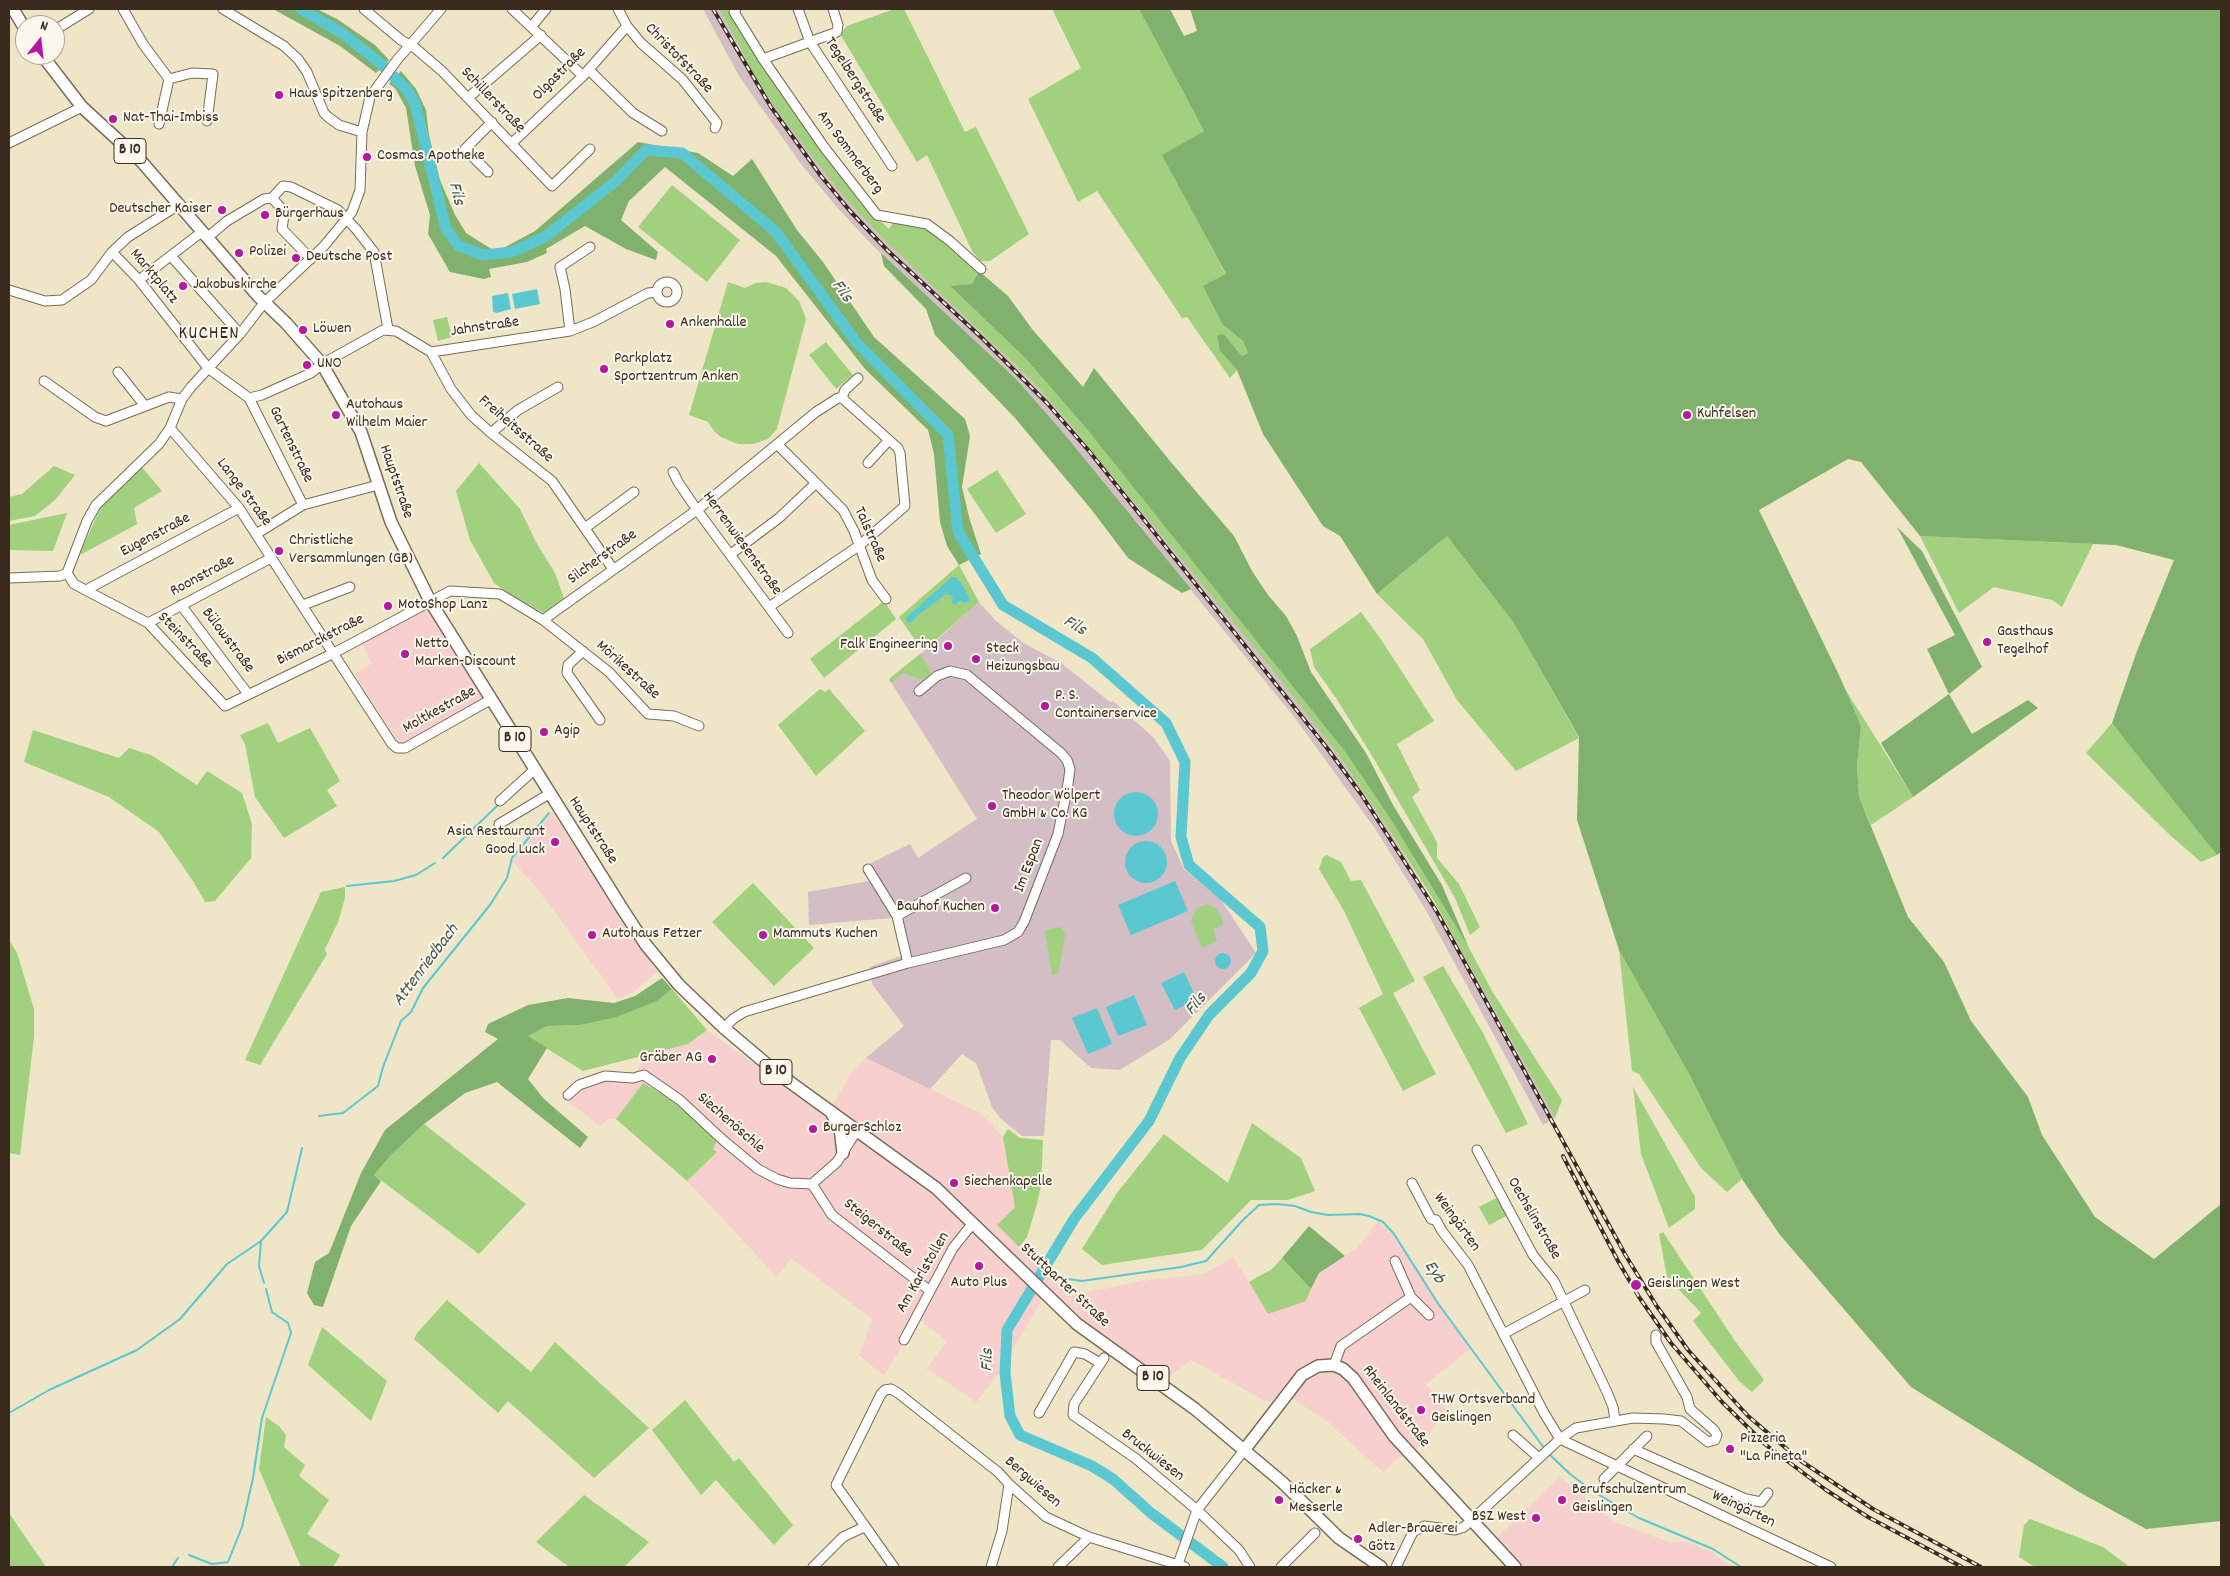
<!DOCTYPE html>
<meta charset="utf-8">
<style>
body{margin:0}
#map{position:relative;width:2230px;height:1576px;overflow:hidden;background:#efe5c7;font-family:Dekko,sans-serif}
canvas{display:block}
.frame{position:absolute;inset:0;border:10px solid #3b2a1e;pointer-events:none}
.north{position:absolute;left:15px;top:15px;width:50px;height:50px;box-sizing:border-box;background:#fbf7ec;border:1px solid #aea59a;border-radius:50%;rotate:16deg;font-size:14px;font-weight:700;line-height:20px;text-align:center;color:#3b2a1e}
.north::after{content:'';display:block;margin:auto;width:18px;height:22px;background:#b5179e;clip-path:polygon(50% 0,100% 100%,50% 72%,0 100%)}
</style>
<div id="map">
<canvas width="2230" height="1576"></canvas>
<div class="frame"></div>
<div class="north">N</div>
</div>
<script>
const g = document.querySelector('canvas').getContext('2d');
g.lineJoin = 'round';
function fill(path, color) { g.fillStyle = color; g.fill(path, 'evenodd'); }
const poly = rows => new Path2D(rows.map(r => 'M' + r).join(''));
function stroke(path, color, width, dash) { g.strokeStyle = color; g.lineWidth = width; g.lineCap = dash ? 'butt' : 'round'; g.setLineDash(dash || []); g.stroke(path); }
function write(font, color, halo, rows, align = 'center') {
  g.font = font + ' Dekko,sans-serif'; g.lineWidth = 4; g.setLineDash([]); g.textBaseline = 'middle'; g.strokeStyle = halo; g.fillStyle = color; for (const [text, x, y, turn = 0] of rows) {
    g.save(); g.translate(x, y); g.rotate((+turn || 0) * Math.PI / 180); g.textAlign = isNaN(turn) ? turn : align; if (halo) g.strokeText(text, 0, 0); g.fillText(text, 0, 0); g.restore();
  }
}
fill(poly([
 [427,608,483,699,406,744,400,745,355,674,372,663,362,644,402,620],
 [552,812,657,972,633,992,618,999,537,888,512,861],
 [707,1030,827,1115,853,1070,866,1058,980,1113,1003,1137,1015,1207,997,1225,1069,1296,1141,1281,1204,1274,1233,1257,1268,1313,1306,1301,1319,1273,1357,1248,1378,1221,1400,1243,1470,1349,1426,1384,1448,1410,1413,1454,1398,1458,1383,1472,1323,1418,1292,1399,1265,1401,1191,1360,1169,1377,1112,1345,1049,1288,999,1373,976,1402,927,1369,947,1341,918,1319,884,1376,859,1355,872,1319,791,1258,777,1277,687,1181,716,1151,643,1083,616,1119,609,1119,600,1126,562,1097,579,1083,634,1075,646,1055,688,1044],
 [1560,1477,1615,1522,1669,1542,1688,1542,1709,1551,1733,1567,1521,1567,1495,1539]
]), '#f7d0ce');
fill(poly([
 [703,9,719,9,746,58,744,60,882,238,1032,381,1107,467,1269,664,1340,757,1386,825,1467,958,1555,1118,1543,1125,1424,907,1376,830,1295,718,1061,430,1017,380,871,244,836,206,801,164,739,76],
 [979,602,995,620,1012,634,1025,644,1061,663,1110,702,1113,701,1154,738,1170,761,1171,841,1184,869,1221,900,1256,953,1170,1039,1120,1070,1091,1068,1060,1040,1051,1040,1044,1136,1022,1136,1000,1118,992,1107,976,1063,962,1054,930,1089,866,1058,904,1026,872,984,870,967,903,955,892,918,809,925,808,892,869,881,869,864,910,844,918,858,977,819,889,679,929,647]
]), '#d2bec4');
fill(poly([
 [719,9,727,9,783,97,834,167,867,208,889,229,895,219,925,225,943,238,979,271,972,284,950,286,1025,358,1085,427,1346,753,1391,820,1469,948,1492,991,1562,1100,1555,1118,1433,899,1386,825,1340,757,1268,664,1069,423,1032,381,882,238,836,187,773,105,744,60,746,58],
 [894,9,904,9,965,132,976,127,1029,234,990,261,980,261,972,251,927,155,917,162,840,34,847,26],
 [1052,9,1139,9,1204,131,1163,155,1226,275,1223,325,1243,341,1248,353,1242,356,1224,334,1220,351,1237,370,1230,378,1187,317,1182,318,1097,191,1078,202,1028,99,1081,68],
 [672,185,740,240,707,282,638,227],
 [728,282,745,288,756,283,766,282,786,288,799,301,806,319,777,429,768,439,753,444,738,444,721,437,714,431,708,422,689,415],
 [447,317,452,337,438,341,433,320],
 [826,342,853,375,836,389,809,355],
 [479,463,520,509,536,542,555,573,564,598,544,613,511,595,494,583,470,540,456,491],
 [54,466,75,475,56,499,35,516,9,521,9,497,22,494],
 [141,466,162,491,134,508,137,524,82,554,80,553,101,507],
 [997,470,1026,514,996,533,967,489],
 [67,513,53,551,9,550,9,525],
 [1447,536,1513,622,1579,738,1516,771,1457,700,1423,639,1377,594],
 [1920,536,2093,544,2062,607,2052,600,1994,587,1959,613],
 [959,565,979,602,923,651,899,617],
 [884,601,896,619,824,678,810,659],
 [1361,612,1382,641,1434,721,1397,744,1420,790,1412,797,1437,842,1437,858,1459,884,1480,927,1470,935,1455,898,1374,759,1336,698,1314,667,1310,649],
 [920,654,930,669,931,676,919,679,903,673,891,683,889,679],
 [1840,681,1913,797,1871,825,1859,797,1857,766,1861,726],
 [820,689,825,692,829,689,865,731,816,776,778,725],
 [268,723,278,743,310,728,340,781,327,790,337,806,284,838,255,797,245,744,240,735],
 [2112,723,2161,782,2217,855,2201,862,2171,836,2086,753],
 [33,730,119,758,129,748,151,755,197,785,207,771,242,793,252,824,251,858,215,901,205,902,193,881,159,832,109,797,24,762],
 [1327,855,1341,862,1351,881,1361,880,1415,981,1393,993,1436,1074,1403,1091,1359,1008,1383,994,1344,911,1319,869,1323,857],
 [753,883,814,948,774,986,712,922],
 [345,887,345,898,338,922,325,949,327,954,260,1065,245,1060,321,892],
 [1207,904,1217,909,1223,922,1222,925,1213,929,1217,941,1202,948,1191,922,1196,909],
 [1060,927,1064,931,1065,936,1058,975,1052,975,1045,930],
 [11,943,17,953,34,1009,34,1037,20,1155,9,1153,9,944],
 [1619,950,1689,1074,1742,1179,1727,1192,1701,1168,1639,1074,1632,1071],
 [1443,966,1482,1031,1528,1124,1506,1133,1423,977],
 [672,989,707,1030,688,1044,583,1071,527,1036,547,1026,580,1025,657,1001],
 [643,1083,667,1097,718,1138,713,1149,717,1152,687,1181,616,1119],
 [1633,1087,1695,1197,1695,1209,1669,1228,1641,1154],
 [1252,1123,1301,1158,1315,1191,1288,1200,1251,1200,1202,1250,1102,1265,1082,1249,1117,1193,1164,1134,1228,1183],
 [424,1124,526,1204,479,1254,374,1175,391,1155],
 [1008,1129,1020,1138,1043,1140,1041,1186,1037,1204,1027,1237,1019,1247,997,1225,1015,1207,1003,1137],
 [1498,1197,1508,1215,1489,1225,1479,1207],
 [1663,1232,1735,1341,1764,1380,1752,1392,1739,1381,1693,1321,1701,1313,1667,1277,1659,1234],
 [1282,1258,1311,1289,1306,1301,1268,1314,1249,1282,1272,1269],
 [447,1300,531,1372,555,1342,649,1428,594,1478,508,1401,498,1413,414,1339,417,1333],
 [322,1327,387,1381,371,1421,308,1365],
 [685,1400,734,1462,739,1458,793,1525,774,1545,716,1480,701,1495,652,1430],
 [266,1417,279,1426,286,1435,284,1447,305,1465,299,1476,329,1500,307,1534,340,1555,333,1567,301,1567,259,1469],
 [584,1495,649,1542,624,1567,569,1567,536,1542],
 [9,1513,46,1567,9,1567],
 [2030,1519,2103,1547,2130,1567,2035,1567,2019,1557,2024,1525]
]), '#a1d07e');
fill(poly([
 [273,9,317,9,337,19,375,45,389,60,376,73,340,46],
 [1139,9,1170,9,1184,36,1197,31,1190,9,2221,9,2221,852,2217,855,2112,723,2137,651,2174,560,2116,545,1920,536,1861,462,1848,459,1759,510,1839,675,1861,726,1857,766,1859,797,1908,917,1944,962,1971,1021,2028,1097,2042,1135,2095,1217,2154,1259,2221,1204,2221,1521,2146,1529,2079,1492,1911,1387,1780,1235,1742,1179,1689,1074,1619,950,1577,820,1579,737,1513,622,1447,536,1377,594,1340,536,1323,526,1263,434,1237,370,1220,351,1217,335,1224,334,1242,356,1248,353,1243,341,1223,325,1203,286,1226,274,1162,155,1204,131],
 [401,71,416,89,426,110,429,135,440,180,455,215,466,233,496,252,535,231,638,142,698,153,733,176,752,159,797,230,823,262,874,337,965,419,970,436,962,487,969,517,981,554,959,565,947,546,940,522,934,454,928,430,865,369,776,256,665,167,629,201,621,220,658,252,656,260,626,249,585,226,546,249,547,253,527,262,489,269,491,277,484,279,450,272,428,234,430,215,415,166,406,108,395,88,389,84],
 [881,253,1017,380,1061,430,1191,589,1182,593,1128,558,1091,509,1015,418,935,335,926,309,884,266],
 [979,271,1008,296,1032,329,1083,387,1094,368,1170,461,1234,536,1252,571,1268,595,1286,616,1297,636,1311,672,1366,753,1393,805,1442,885,1469,948,1391,820,1346,753,1085,427,1025,358,950,286,972,284],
 [1897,527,1922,551,1982,667,1949,694,1972,734,2028,700,2038,708,1913,797,1881,743,1949,694,1927,649,1955,635],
 [662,978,672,989,657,1001,616,1017,580,1025,547,1026,528,1036,547,1048,528,1079,544,1099,588,1137,580,1148,497,1082,465,1093,424,1124,391,1155,374,1175,381,1181,351,1226,323,1307,314,1305,307,1293,315,1262,329,1253,361,1173,385,1130,498,1039,485,1032,488,1024,528,1005,568,998,614,1003,635,996],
 [1309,1226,1345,1256,1319,1273,1311,1289,1282,1258]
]), '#80b26d');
fill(poly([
 [537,289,540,304,515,309,512,294],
 [508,293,511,309,497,313,493,312,492,296],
 [952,577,956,577,963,586,970,599,969,601,965,603,959,601,955,605,952,602,953,596,946,594,918,615,912,622,908,623,906,619,909,615],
 '1114 814a22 22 0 1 1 44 0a22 22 0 1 1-44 0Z',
 '1125 862a21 21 0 1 1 42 0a21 21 0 1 1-42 0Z',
 [1175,881,1188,911,1131,935,1118,905],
 '1215 961a8 8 0 1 1 16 0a8 8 0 1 1-16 0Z',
 [1184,972,1197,1000,1175,1010,1161,983],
 [1134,995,1147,1025,1118,1036,1106,1007],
 [1097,1008,1112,1044,1088,1054,1072,1018]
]), '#5bc8d1');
stroke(poly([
 [443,858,499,804],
 [347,886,394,881,416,875,435,863],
 [319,1116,343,1113,378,1086,383,1067,401,1021,411,1012,423,988,490,905,507,878,512,858,549,813],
 [261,1241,259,1266,264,1283],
 [1043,1270,1054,1277,1082,1281,1181,1267,1206,1261,1242,1221,1259,1205,1277,1204,1295,1206,1311,1212,1328,1215,1360,1214,1369,1216,1383,1222,1394,1234,1437,1302,1544,1448],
 [9,1413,49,1390,137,1350,180,1319,227,1264,261,1241,287,1212,302,1148],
 [1549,1454,1570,1474,1594,1492,1639,1518,1713,1549,1741,1567],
 [189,1555,212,1564,228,1562,242,1527,253,1478,262,1418,291,1333,288,1323,272,1312,266,1289],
 [172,1567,178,1558]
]), '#5bc8d1', 2);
stroke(poly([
 [301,9,342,33,380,63,408,91,415,103,446,229,459,246,483,255,512,252,545,237,616,181,646,150,682,153,776,232,856,342,948,435,958,532,1003,605,1092,658,1166,723,1185,762,1181,837,1189,865,1260,927,1263,951,1251,973,1209,1015,1180,1058,1149,1121,1074,1219,1007,1330,1005,1373,1010,1416,1020,1435,1092,1466,1113,1479,1151,1513,1223,1567]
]), '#5bc8d1', 11);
const minor = poly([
 [123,9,143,44,169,79,159,124],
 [223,9,284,46,298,59,307,72,324,113,328,117,339,125,362,132],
 [364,9,401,40,415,48,442,71,552,186,590,149],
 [512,9,583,76],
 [618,9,627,26,641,43,682,79,717,123,715,128],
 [736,9,734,12,763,59],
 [798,9,810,42,892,166],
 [833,9,838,25,837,32,763,59,824,147,877,215,927,224,950,241,981,269],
 [532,26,546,9],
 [55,30,89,9],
 [589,70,633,113,662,131],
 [169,79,192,73,213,74,207,121],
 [469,97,541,35],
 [9,143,82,107],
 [512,143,583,76,627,26],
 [488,172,465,149,492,122],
 [272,198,283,186,291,187,338,210,356,229,374,252,388,329],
 [272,198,282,209,284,215,282,229,311,259],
 [208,237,227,221,264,199,272,198],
 [112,252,139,280,208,368,249,398,262,395,311,373,322,364,383,330,396,331,431,352,570,331,593,322,648,293,657,292],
 [171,256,240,334],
 [139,280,203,231],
 '657 292a10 10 0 1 1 20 0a10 10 0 1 1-20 0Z',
 [9,290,45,301,62,300,91,280,112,252,128,237,180,204],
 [570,331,565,289,560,267,590,247],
 [431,352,451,389,471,415,491,433,552,481,613,569],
 [118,372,145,406],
 [44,381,95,417,106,421,169,397,182,399],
 [249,398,303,505],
 [842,398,845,390,858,378],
 [170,428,239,508,392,744,397,748,405,748,490,700],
 [491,433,518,410,558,387],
 [777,444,843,510,854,531,872,580,886,599],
 [868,463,889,440],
 [673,472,678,482,697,510,788,633],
 [585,528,634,492],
 [256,534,303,505,378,485],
 [731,554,779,518,816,483],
 [67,573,74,584,148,623,225,706,334,653,450,591,500,594,543,620,697,510,816,412,838,398,842,398,898,448,900,453,905,506,860,545,769,607],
 [9,578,60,576,67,573,87,521,96,505,159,444,170,428,182,399,191,387,240,334,264,303,324,246,352,212,360,190,362,132,370,97,397,60,441,9],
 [86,590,239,508],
 [181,605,248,694],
 [303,605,350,587],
 [543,620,609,672,648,714,674,716,699,726],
 [148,623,271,558],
 [583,651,568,665,567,673,600,720],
 [500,801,534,770],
 [499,824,549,794],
 [868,869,897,916,908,963],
 [897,916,966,878],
 [724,1028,733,1019,744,1012,908,963,1004,940,1018,932,1024,922,1058,834,1068,784,1070,769,1067,760,1061,753,967,675,950,671,937,676,919,691],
 [568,1095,579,1085,605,1076,633,1078,644,1075,680,1100,724,1141,758,1169,777,1179,790,1183,812,1184,837,1162,857,1130],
 [1477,1150,1533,1255,1554,1281,1607,1392,1613,1407,1615,1420],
 [1412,1183,1431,1219,1436,1220,1442,1231,1468,1265,1544,1413,1560,1439,1831,1567],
 [812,1184,832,1215,929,1290],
 [1411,1297,1429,1315],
 [1505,1333,1585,1290],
 [904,1340,953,1248,973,1223],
 [1104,1358,1074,1404,1073,1415,1135,1458,1197,1510,1239,1550,1250,1567],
 [1334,1365,1341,1346,1411,1297,1395,1261],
 [1039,1413,1074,1352,1085,1354,1100,1363],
 [1513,1435,1539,1458],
 [1633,1449,1746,1499,1761,1502,1768,1493],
 [1604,1479,1647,1436],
 [813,1567,843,1537,864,1527],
 [894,1567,836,1485,881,1394,885,1390,891,1389,898,1393,998,1472,1009,1484,1046,1517,1089,1537,1185,1567],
 [991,1567,1002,1531,1009,1484],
 [1058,1567,1089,1537],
 [1177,1567,1197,1510,1245,1449],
 [1281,1567,1315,1533],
 [1396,1567,1413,1532,1424,1526,1455,1530,1464,1527,1560,1439,1576,1428,1633,1418,1664,1419,1681,1421,1708,1442,1715,1440,1717,1435,1714,1430,1690,1409,1687,1397,1656,1342,1656,1335]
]);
const major = poly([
 [13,9,25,29],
 [42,55,82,107,141,161,258,296,286,323,322,364,361,432,391,522,430,601,623,910,646,945,679,985,724,1028,776,1072,936,1188,1077,1324,1195,1409,1282,1482,1339,1538,1381,1567],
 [832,1114,840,1128,843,1153],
 [1245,1449,1302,1375,1318,1366,1334,1365,1343,1369,1353,1378,1394,1436,1515,1567]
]);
stroke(minor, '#7a6b59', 11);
stroke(major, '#7a6b59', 14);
stroke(minor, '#fff', 9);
stroke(major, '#fff', 11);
const rail = poly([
 [713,9,771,107,821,176,850,211,888,251,982,338,1047,403,1089,451,1327,748,1361,794,1437,912,1626,1256,1656,1305,1688,1350,1748,1416,1801,1461,1873,1509,1981,1567],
 [1563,1156,1618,1261,1639,1297,1671,1343,1722,1402,1766,1445,1826,1490,1868,1517,1962,1567]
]);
stroke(rail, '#3b2a1e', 4);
stroke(rail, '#fbf7ec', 2, [5.5]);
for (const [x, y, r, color] of [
 [279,95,5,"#b5179e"],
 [113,119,5,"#b5179e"],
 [367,157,5,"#b5179e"],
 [222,210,5,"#b5179e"],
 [265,215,5,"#b5179e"],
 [239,253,5,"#b5179e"],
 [296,258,5,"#b5179e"],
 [183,286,5,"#b5179e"],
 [670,324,5,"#b5179e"],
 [303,330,5,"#b5179e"],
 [307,365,5,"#b5179e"],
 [604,369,5,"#b5179e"],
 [336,415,5,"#b5179e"],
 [1687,415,5,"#b5179e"],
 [279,551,5,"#b5179e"],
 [388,606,5,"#b5179e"],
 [1987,642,5,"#b5179e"],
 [948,646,5,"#b5179e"],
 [405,654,5,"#b5179e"],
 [976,659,5,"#b5179e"],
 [1045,706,5,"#b5179e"],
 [544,732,5,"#b5179e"],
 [992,806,5,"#b5179e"],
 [555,842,5,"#b5179e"],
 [995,908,5,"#b5179e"],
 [592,935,5,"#b5179e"],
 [763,935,5,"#b5179e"],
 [712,1059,5,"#b5179e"],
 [813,1129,5,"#b5179e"],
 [954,1183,5,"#b5179e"],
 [979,1266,5,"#b5179e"],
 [1636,1285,6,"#b5179e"],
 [1421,1410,5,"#b5179e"],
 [1730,1449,5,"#b5179e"],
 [1279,1500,5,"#b5179e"],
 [1562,1500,5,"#b5179e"],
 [1536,1518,5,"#b5179e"],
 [1358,1539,5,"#b5179e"]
]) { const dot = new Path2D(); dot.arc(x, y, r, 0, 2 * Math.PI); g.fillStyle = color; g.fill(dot); stroke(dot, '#fbf7ec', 2); }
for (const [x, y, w] of [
 [130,151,32],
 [515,739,32],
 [776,1072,32],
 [1153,1378,32]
]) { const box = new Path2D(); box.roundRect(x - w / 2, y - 12.5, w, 25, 4); g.fillStyle = '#fbf7ec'; g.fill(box); stroke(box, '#3b2a1e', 1); }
write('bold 15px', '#3b2a1e', null, [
 ["B 10",130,151],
 ["B 10",515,739],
 ["B 10",776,1072],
 ["B 10",1153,1378]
]);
write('16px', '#3b2a1e', '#fbf7ec', [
 ["Christofstraße",678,59,46],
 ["Olgastraße",560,75,-45],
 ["Tegelbergstraße",854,81,57],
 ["Schillerstraße",492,101,46],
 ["Am Sommerberg",849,153,53],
 ["Marktplatz",153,277,50],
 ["Jahnstraße",485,328,-8],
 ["Freiheitsstraße",515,430,41],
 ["Gartenstraße",290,445,64],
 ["Hauptstraße",395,482,71],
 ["Lange Straße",243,493,53],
 ["Talstraße",869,535,66],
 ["Eugenstraße",156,536,-28],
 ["Herrenwiesenstraße",741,544,54],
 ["Silcherstraße",603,558,-36],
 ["Roonstraße",203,577,-28],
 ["Steinstraße",184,641,46],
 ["Bülowstraße",227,641,53],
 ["Bismarckstraße",321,641,-27],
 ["Mörikestraße",627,671,42],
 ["Moltkestraße",440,711,-29],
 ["Hauptstraße",592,831,57],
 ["Im Espan",1030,866,-69],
 ["Siechenöschle",730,1124,41],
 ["Oechslinstraße",1533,1219,60],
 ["Weingärten",1456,1223,54],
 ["Steigerstraße",877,1229,39],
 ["Am Karlstollen",924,1273,-60],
 ["Stuttgarter Straße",1064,1286,43],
 ["Rheinlandstraße",1395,1407,52],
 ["Bruckwiesen",1152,1456,38],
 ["Bergwiesen",1032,1483,41],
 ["Weingärten",1743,1510,25]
]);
write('16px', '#3b2a1e', '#fbf7ec', [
 ["Haus Spitzenberg",289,95],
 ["Nat-Thai-Imbiss",123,119],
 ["Cosmas Apotheke",377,157],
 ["Deutscher Kaiser",212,210,"right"],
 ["Bürgerhaus",275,215],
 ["Polizei",249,253],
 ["Deutsche Post",306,258],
 ["Jakobuskirche",193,286],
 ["Ankenhalle",680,324],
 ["Löwen",313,330],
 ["Parkplatz",614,360],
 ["Sportzentrum Anken",614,378],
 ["UNO",317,365],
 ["Autohaus",346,406],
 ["Wilhelm Maier",346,424],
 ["Kuhfelsen",1697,415],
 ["Christliche",289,542],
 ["Versammlungen (GB)",289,560],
 ["MotoShop Lanz",398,606],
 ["Gasthaus",1997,633],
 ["Tegelhof",1997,651],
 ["Netto",415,645],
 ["Marken-Discount",415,663],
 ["Falk Engineering",938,646,"right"],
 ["Steck",986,650],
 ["Heizungsbau",986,668],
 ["P. S.",1055,697],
 ["Containerservice",1055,715],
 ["Agip",554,732],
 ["Theodor Wölpert",1002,797],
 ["GmbH & Co. KG",1002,815],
 ["Asia Restaurant",545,833,"right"],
 ["Good Luck",545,851,"right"],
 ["Bauhof Kuchen",985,908,"right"],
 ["Autohaus Fetzer",602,935],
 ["Mammuts Kuchen",773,935],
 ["Gräber AG",702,1059,"right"],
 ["BurgerSchloz",823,1129],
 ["Siechenkapelle",964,1183],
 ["Auto Plus",979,1284,"center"],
 ["Geislingen West",1647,1285],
 ["THW Ortsverband",1431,1401],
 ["Geislingen",1431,1419],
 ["Pizzeria",1740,1440],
 ["\"La Pineta\"",1740,1458],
 ["Häcker &",1289,1491],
 ["Messerle",1289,1509],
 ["Berufschulzentrum",1572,1491],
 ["Geislingen",1572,1509],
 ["BSZ West",1526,1518,"right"],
 ["Adler-Brauerei",1368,1530],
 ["Götz",1368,1548]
], 'left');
write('italic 18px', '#455954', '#fbf7ec', [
 ["Fils",455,194,76],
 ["Fils",841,292,54],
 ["Fils",1074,627,31],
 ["Attenriedbach",427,966,-53],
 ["Fils",1197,1005,-50],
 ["Eyb",1433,1273,58],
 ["Fils",989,1360,-89]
]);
g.letterSpacing = '1px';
write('19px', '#3b2a1e', '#fbf7ec', [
 ["KUCHEN",209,335]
]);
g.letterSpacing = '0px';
</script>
